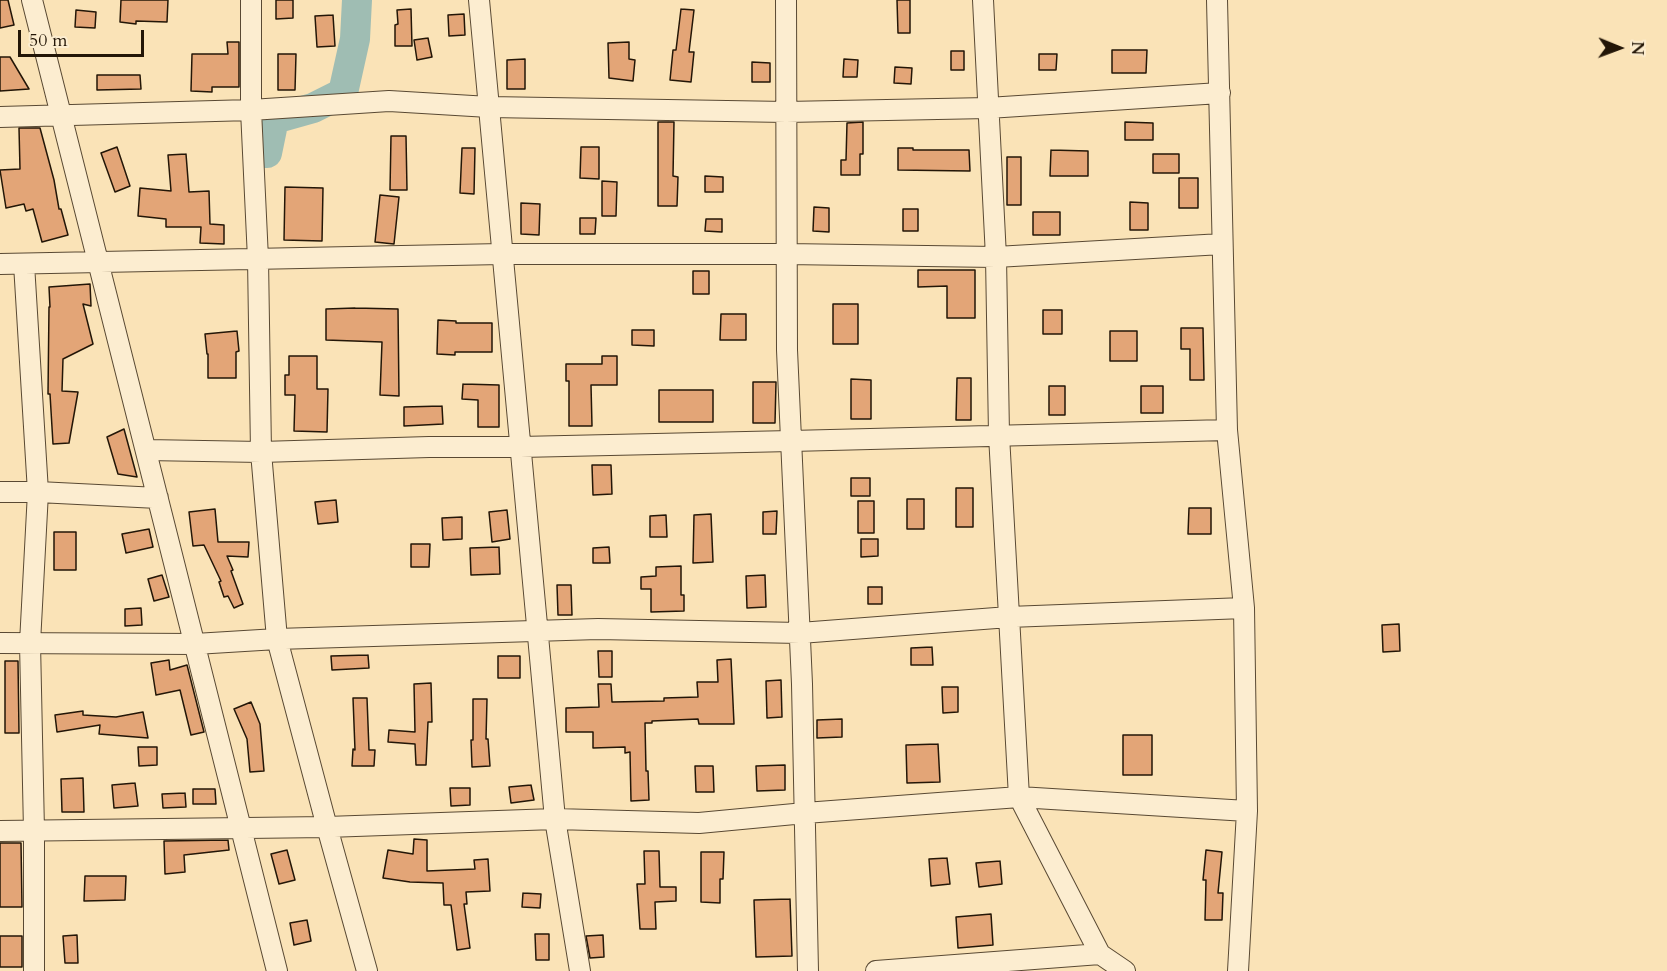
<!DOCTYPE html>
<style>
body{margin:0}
#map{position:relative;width:1667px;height:971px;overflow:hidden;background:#fae3b7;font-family:Cardo,serif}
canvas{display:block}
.north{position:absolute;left:1589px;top:18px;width:60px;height:60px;-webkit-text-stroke:4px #fcedd0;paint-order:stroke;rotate:91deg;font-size:16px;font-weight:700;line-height:24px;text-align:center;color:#231607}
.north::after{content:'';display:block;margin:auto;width:21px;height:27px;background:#231607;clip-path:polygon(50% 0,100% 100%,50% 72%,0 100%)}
.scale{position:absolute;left:18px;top:30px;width:126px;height:27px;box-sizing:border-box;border:3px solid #231607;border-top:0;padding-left:8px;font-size:18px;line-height:21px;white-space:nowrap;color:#231607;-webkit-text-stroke:4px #fcedd0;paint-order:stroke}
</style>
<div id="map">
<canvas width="1667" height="971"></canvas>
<div class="north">N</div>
<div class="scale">50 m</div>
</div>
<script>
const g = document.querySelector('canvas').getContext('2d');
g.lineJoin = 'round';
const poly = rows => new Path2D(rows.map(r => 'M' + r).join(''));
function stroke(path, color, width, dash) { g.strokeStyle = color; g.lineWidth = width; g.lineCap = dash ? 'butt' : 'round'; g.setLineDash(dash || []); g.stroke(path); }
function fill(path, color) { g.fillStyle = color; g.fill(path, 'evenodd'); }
stroke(poly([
 [267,153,274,119,313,108,343,93,355,39,357,0]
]), '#9fbdb3', 30);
const building = poly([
 [0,0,8,0,14,25,0,28,0,0],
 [121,0,168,0,167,22,136,21,136,24,120,22,121,0],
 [276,0,293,0,293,18,276,19,276,0],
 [897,0,910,0,910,33,898,33,897,0],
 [411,9,412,46,395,46,395,25,398,24,397,10,411,9],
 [681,9,694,10,689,52,694,52,691,82,670,80,673,50,676,50,681,9],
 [76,10,96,12,95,28,75,27,76,10],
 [464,14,465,35,449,36,448,15,464,14],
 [333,15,335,46,317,47,315,16,333,15],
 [428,38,432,57,417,60,414,40,428,38],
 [227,42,239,42,239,87,212,87,212,92,191,91,192,54,228,54,227,42],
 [629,42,629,59,635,60,633,81,609,78,608,43,629,42],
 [1112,50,1147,50,1146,73,1112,73,1112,50],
 [951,51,964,51,964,70,951,70,951,51],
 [278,54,296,54,295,90,278,90,278,54],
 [1039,54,1057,54,1056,70,1039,70,1039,54],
 [0,57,10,57,29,89,0,91,0,57],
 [525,59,525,89,507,89,507,60,525,59],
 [844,59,858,60,857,77,843,77,844,59],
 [752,62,770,63,770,82,752,82,752,62],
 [895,67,912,68,911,84,894,83,895,67],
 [97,75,140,75,141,89,97,90,97,75],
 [658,122,674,122,673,176,678,177,677,206,658,206,658,122],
 [863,122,863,154,860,154,860,175,841,175,841,160,846,160,847,123,863,122],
 [1125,122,1153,123,1153,140,1125,140,1125,122],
 [19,128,40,128,54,180,59,209,61,209,68,235,42,242,33,209,26,211,24,204,6,208,0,170,20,169,19,128],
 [391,136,406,136,407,190,390,190,391,136],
 [117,147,130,186,115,192,101,153,117,147],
 [581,147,599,147,599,179,580,178,581,147],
 [462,148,475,148,474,194,460,193,462,148],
 [898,148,913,148,913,150,969,150,970,171,898,170,898,148],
 [1051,150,1088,151,1088,176,1050,176,1051,150],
 [186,154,189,192,209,191,210,224,224,225,224,244,200,243,201,227,166,227,166,219,138,216,140,188,171,191,168,155,186,154],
 [1153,154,1179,154,1179,173,1153,173,1153,154],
 [1007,157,1021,157,1021,205,1007,205,1007,157],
 [705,176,723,177,723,192,705,192,705,176],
 [1179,178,1198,178,1198,208,1179,208,1179,178],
 [602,181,617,182,616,216,602,216,602,181],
 [285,187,323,188,322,241,284,240,285,187],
 [380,195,399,197,394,244,375,242,380,195],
 [1130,202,1148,203,1148,230,1130,230,1130,202],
 [521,203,540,204,539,235,521,234,521,203],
 [814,207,829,208,829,232,813,231,814,207],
 [903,209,918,209,918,231,903,231,903,209],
 [1033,212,1060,212,1060,235,1033,235,1033,212],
 [580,218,596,218,595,234,580,234,580,218],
 [706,219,722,219,722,232,705,231,706,219],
 [918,270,975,270,975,318,947,318,947,286,918,287,918,270],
 [693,271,709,271,709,294,693,294,693,271],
 [90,284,91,306,83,304,93,344,63,359,62,391,78,392,69,443,53,444,50,394,48,394,49,307,50,307,49,287,90,284],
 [833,304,858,304,858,344,833,344,833,304],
 [355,308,398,309,399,396,380,395,382,342,326,340,326,309,355,308],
 [1043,310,1062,310,1062,334,1043,334,1043,310],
 [721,314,746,314,746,340,720,340,721,314],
 [438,320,456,321,456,323,492,323,492,352,455,352,455,355,437,354,438,320],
 [1181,328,1203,328,1204,380,1190,380,1190,349,1181,349,1181,328],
 [632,330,654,330,654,346,632,345,632,330],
 [237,331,239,351,236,352,236,378,208,378,208,354,207,354,205,334,237,331],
 [1110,331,1137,331,1137,361,1110,361,1110,331],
 [289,356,317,356,317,389,328,389,327,432,294,431,295,395,285,395,285,375,289,375,289,356],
 [602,356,617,356,617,385,591,385,592,426,569,426,569,381,566,381,566,364,602,364,602,356],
 [957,378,971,378,971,420,956,420,957,378],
 [851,379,871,380,871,419,851,419,851,379],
 [753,382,776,382,775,423,753,423,753,382],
 [463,384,499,385,499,427,478,427,478,400,462,399,463,384],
 [1049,386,1065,386,1065,415,1049,415,1049,386],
 [1141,386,1163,386,1163,413,1141,413,1141,386],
 [659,390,713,390,713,422,659,422,659,390],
 [442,406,443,424,404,426,404,407,442,406],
 [124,429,137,477,118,474,107,437,124,429],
 [592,465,611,465,612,494,593,495,592,465],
 [851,478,870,478,870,496,851,496,851,478],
 [956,488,973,488,973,527,956,527,956,488],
 [907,499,924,499,924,529,907,529,907,499],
 [336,500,338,522,318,524,315,502,336,500],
 [858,501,874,501,874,533,858,533,858,501],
 [1189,508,1211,508,1211,534,1188,534,1189,508],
 [215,509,218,542,249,542,248,557,227,556,233,570,231,571,243,604,234,608,228,596,224,597,219,582,221,581,204,545,193,546,189,512,215,509],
 [507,510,510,539,492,542,489,512,507,510],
 [777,511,776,534,763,534,763,512,777,511],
 [711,514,713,562,693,563,694,515,711,514],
 [666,515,667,537,650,537,650,516,666,515],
 [462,517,462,539,443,540,442,518,462,517],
 [149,529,153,547,126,553,122,534,149,529],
 [54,532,76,532,76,570,54,570,54,532],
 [861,539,878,539,878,556,861,557,861,539],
 [411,544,430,544,429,567,411,567,411,544],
 [499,547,500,574,471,575,470,548,499,547],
 [609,547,610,563,593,563,593,548,609,547],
 [681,566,681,595,684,595,684,611,651,612,651,589,641,589,641,577,656,576,656,567,681,566],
 [162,575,169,597,154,601,148,579,162,575],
 [765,575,766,607,747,608,746,576,765,575],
 [557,585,571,585,572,615,558,615,557,585],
 [868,587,882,587,882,604,868,604,868,587],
 [141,608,142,625,125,626,125,609,141,608],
 [1399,624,1400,651,1383,652,1382,625,1399,624],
 [932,647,933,665,911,665,911,648,932,647],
 [598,651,612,651,612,677,599,677,598,651],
 [368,655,369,668,332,670,331,656,368,655],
 [498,656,520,656,520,678,498,678,498,656],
 [731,659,734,724,699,724,698,719,652,721,652,723,645,723,646,771,648,771,649,800,631,801,630,752,625,753,625,747,593,748,593,732,566,732,566,708,599,707,598,684,611,684,612,702,664,701,664,698,698,697,697,682,718,682,717,660,731,659],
 [169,660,170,670,187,665,204,732,191,735,180,690,156,695,151,663,169,660],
 [5,661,18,661,19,733,5,733,5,661],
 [781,680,782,717,767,718,766,681,781,680],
 [431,683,432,722,428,722,426,765,416,765,415,744,388,742,389,730,415,732,414,684,431,683],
 [942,687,958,687,958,712,943,713,942,687],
 [353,698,367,698,369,750,375,750,374,766,352,766,353,749,355,750,353,698],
 [473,699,487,699,486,739,488,739,490,766,472,767,471,740,473,740,473,699],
 [251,702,260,724,264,771,250,772,247,739,234,709,251,702],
 [83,711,83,715,116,717,143,712,148,738,99,734,100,725,57,732,55,715,83,711],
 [842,719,842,737,817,738,817,720,842,719],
 [1123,735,1152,735,1152,775,1123,775,1123,735],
 [938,744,940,782,907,783,906,745,938,744],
 [138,747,157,747,157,765,139,766,138,747],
 [785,765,785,790,757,791,756,766,785,765],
 [695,766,713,766,714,792,696,792,695,766],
 [83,778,84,812,62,812,61,779,83,778],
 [135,783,138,806,114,808,112,785,135,783],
 [531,785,534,800,511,803,509,787,531,785],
 [450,788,470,788,470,805,451,806,450,788],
 [193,789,215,789,216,804,193,804,193,789],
 [185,793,186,807,163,808,162,794,185,793],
 [414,839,427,840,427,871,475,869,474,860,488,859,490,891,466,892,467,904,464,904,470,948,457,950,451,905,444,905,443,883,410,882,383,878,388,850,413,854,414,839],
 [228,840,229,850,184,855,185,872,165,874,164,841,228,840],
 [0,843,21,843,22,907,0,907,0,843],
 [287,850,295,880,279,884,271,854,287,850],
 [1206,850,1222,852,1218,893,1223,893,1222,920,1205,920,1206,880,1203,880,1206,850],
 [644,851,659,851,660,887,676,887,676,901,655,902,656,929,640,929,637,884,645,884,644,851],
 [701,852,724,852,723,879,720,879,720,903,701,902,701,852],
 [947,858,950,884,931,886,929,859,947,858],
 [1000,861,1002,884,979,887,976,863,1000,861],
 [85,876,126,876,125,900,84,901,85,876],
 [523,893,541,894,540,908,522,907,523,893],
 [790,899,792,956,756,957,754,900,790,899],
 [991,914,993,945,958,948,956,917,991,914],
 [307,920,311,941,294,945,290,923,307,920],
 [535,934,549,934,549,960,536,960,535,934],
 [77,935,78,963,65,963,63,936,77,935],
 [603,935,604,957,590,958,586,936,603,935],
 [0,936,22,936,22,967,0,967,0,936]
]);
fill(building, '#e3a577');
stroke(building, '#231607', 1.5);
const street = poly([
 [32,0,277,971],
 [251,0,251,110,258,259,261,452,277,639,327,827,367,971],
 [479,0,555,819,580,971],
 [786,0,787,350,802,684,808,971],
 [983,0,996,257,999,435,1019,797,1100,954,1125,971],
 [1217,0,1227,430,1244,608,1247,811,1238,971],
 [0,117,251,110,389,101,489,107,786,112,988,108,1220,93],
 [0,264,502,254,786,254,996,257,1222,244],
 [24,264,38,492,30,643,34,831,34,971],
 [146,450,261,452,429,447,520,447,791,441,1227,430],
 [0,492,38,492,158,498],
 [0,643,195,644,277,639,598,629,800,633,1009,617,1244,608],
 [0,831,327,827,555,819,699,823,805,813,1019,797,1247,811],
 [876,971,1100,954]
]);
stroke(street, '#594933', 22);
stroke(street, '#fcedd0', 20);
</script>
